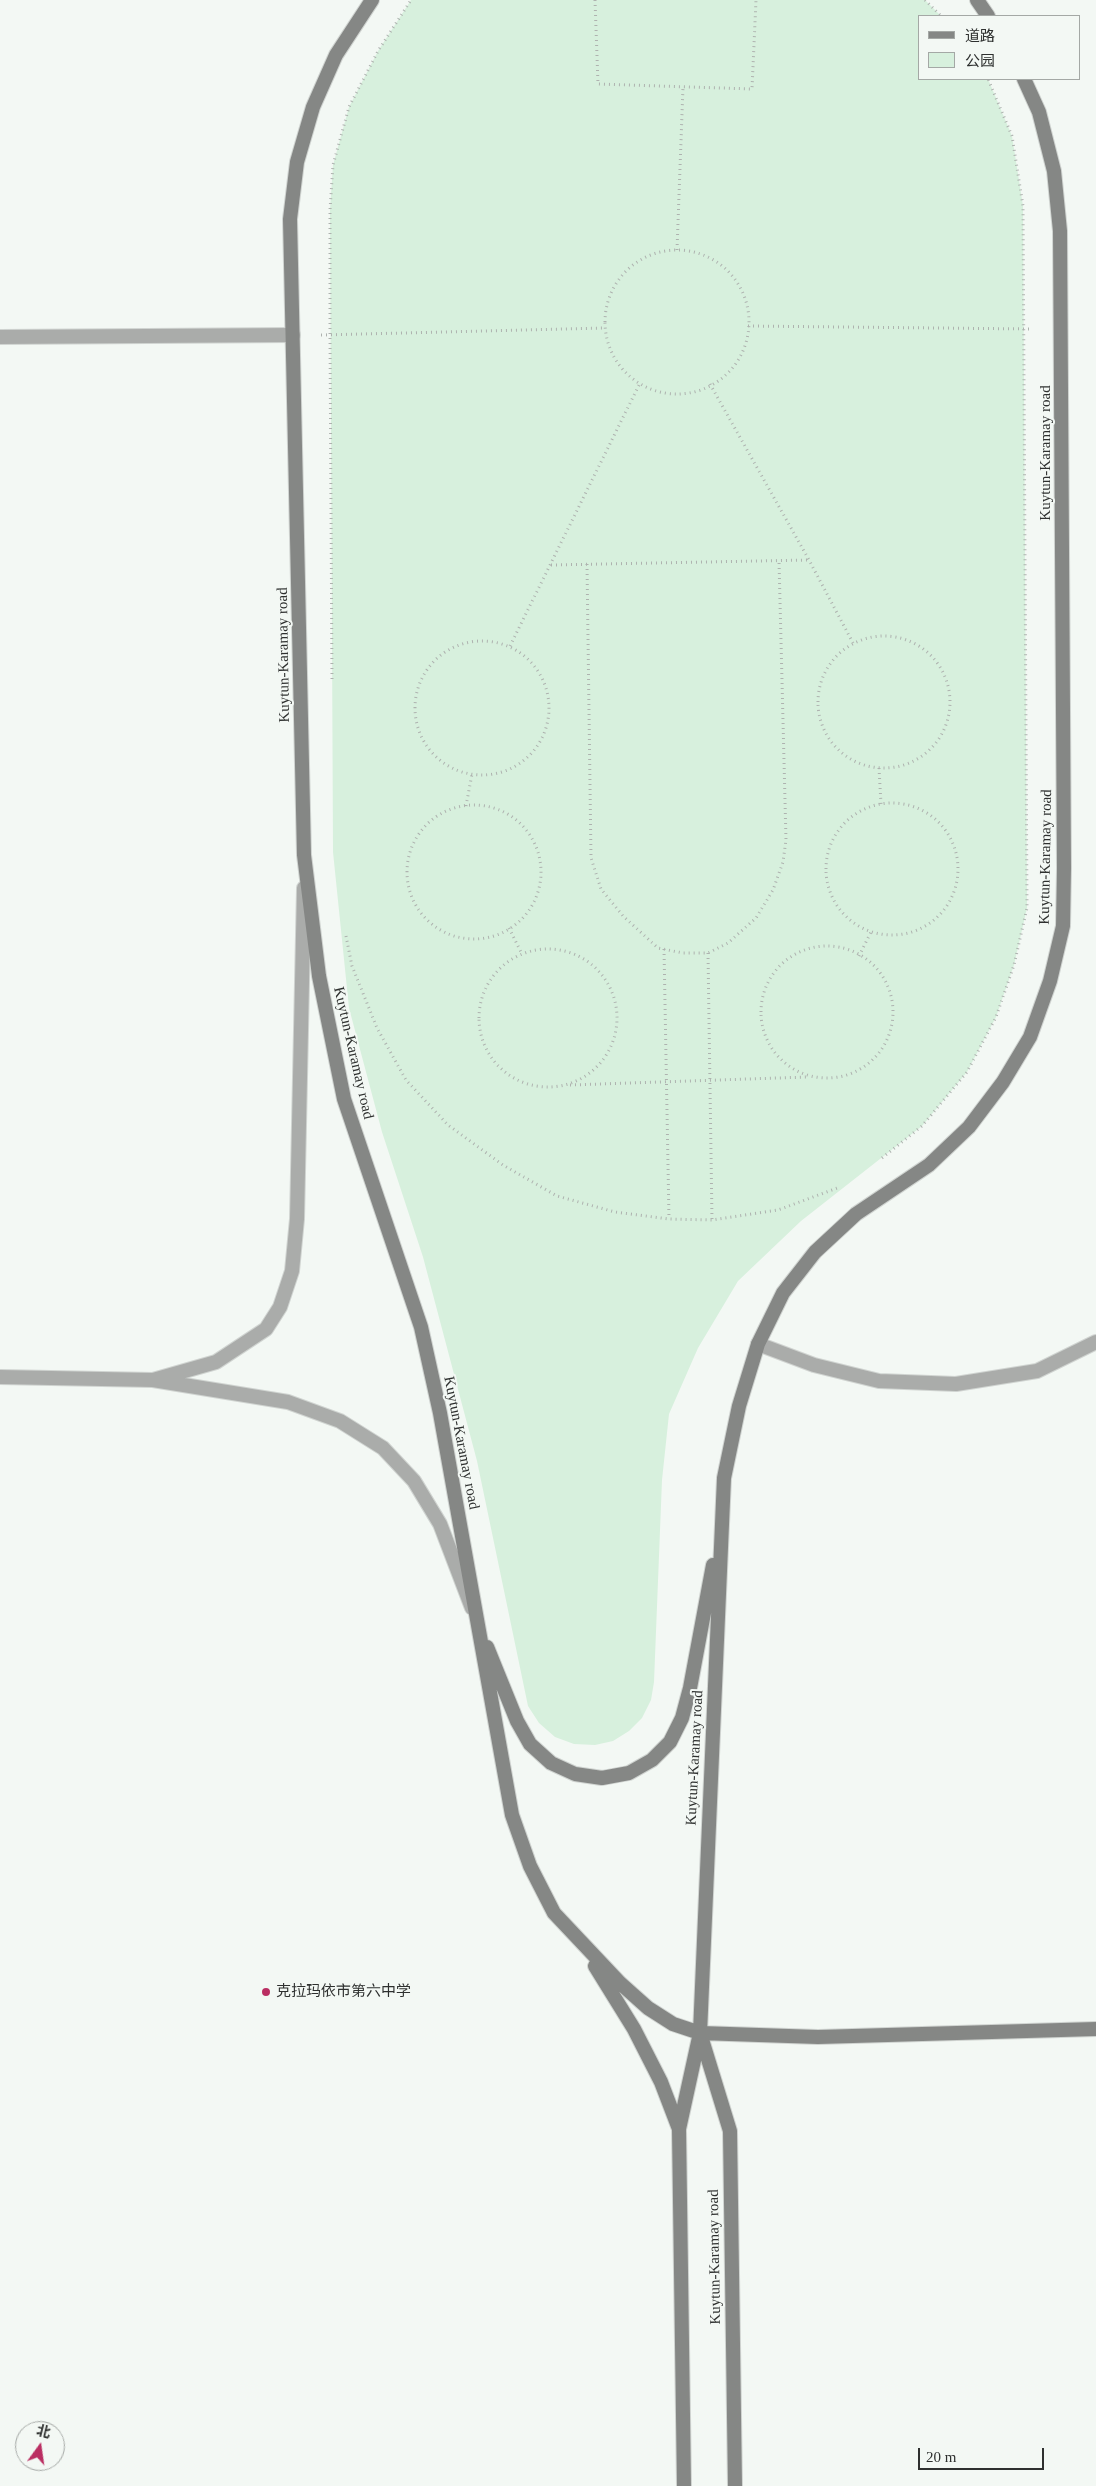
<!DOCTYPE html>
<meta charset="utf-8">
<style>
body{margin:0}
#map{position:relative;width:1096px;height:2486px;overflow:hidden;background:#f3f8f4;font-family:"Times New Roman","Noto Sans SC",serif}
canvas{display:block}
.legend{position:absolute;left:918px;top:15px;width:162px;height:65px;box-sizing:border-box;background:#f3f8f4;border:1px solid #a4a8a5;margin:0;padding:6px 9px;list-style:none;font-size:15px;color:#2e302f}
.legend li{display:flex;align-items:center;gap:10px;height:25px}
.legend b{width:25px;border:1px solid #a4a8a5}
.north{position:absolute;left:15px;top:2421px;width:50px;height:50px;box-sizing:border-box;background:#f3f8f4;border:1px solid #a4a8a5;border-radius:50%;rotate:14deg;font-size:14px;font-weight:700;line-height:20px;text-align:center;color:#2e302f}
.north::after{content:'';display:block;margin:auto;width:18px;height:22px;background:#ba2e62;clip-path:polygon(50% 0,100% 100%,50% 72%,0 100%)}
.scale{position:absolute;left:918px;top:2448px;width:126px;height:22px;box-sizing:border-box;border:2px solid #2e302f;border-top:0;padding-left:6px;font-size:15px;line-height:18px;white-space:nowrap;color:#2e302f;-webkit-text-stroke:4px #f3f8f4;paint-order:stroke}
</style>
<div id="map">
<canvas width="1096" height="2486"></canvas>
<ul class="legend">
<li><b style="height:6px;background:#858785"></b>道路</li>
<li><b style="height:14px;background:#d7f0dd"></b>公园</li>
</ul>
<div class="north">北</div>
<div class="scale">20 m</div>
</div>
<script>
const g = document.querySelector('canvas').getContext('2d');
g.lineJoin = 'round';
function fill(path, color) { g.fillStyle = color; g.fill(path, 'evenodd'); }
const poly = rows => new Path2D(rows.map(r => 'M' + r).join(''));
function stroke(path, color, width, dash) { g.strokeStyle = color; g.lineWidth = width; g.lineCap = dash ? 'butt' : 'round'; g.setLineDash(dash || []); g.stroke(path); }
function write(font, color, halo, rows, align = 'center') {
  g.font = font + ' "Times New Roman","Noto Sans SC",serif'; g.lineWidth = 4; g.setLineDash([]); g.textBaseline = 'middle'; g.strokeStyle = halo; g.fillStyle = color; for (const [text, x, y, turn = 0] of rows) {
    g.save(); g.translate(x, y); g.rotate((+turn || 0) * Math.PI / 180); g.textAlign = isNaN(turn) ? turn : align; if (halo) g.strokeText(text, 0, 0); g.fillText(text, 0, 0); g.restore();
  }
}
fill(poly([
 [411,0,925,0,941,16,920,16,920,79,988,79,1012,136,1023,206,1027,908,1014,965,996,1017,967,1072,922,1126,801,1221,738,1281,698,1348,669,1414,662,1480,654,1682,651,1700,642,1718,629,1731,613,1741,595,1745,574,1744,555,1737,539,1723,528,1706,477,1461,423,1257,382,1132,349,1008,333,852,330,210,333,165,349,107,378,51]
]), '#d7f0dd');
const minor = poly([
 [0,337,293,335],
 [758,1344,814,1365,879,1381,956,1384,1037,1371,1096,1342]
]);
const tertiary = poly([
 [304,888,297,1219,292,1271,280,1307,266,1329,216,1362,153,1380,288,1402,340,1421,383,1448,414,1481,440,1524,472,1608],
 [0,1377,153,1380]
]);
const secondary = poly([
 [372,0,336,55,313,107,297,162,290,219,304,855,319,976,344,1099,421,1327,440,1413,512,1815,530,1866,554,1913,620,1983,648,2008,673,2024,700,2033,818,2037,1096,2029],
 [977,0,988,16],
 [487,1647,517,1721,530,1744,551,1763,575,1774,602,1778,629,1773,652,1760,670,1742,682,1718,690,1688,713,1565],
 [595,1966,634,2029,661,2082,679,2129],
 [700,2033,730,2131,735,2486],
 [684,2486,679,2129,700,2033,724,1478,739,1406,758,1344,783,1293,815,1252,856,1214,929,1165,969,1127,1003,1082,1030,1037,1050,981,1063,926,1064,868,1060,231,1054,171,1039,112,1024,79]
]);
stroke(minor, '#d0d4d1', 16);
stroke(tertiary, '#d0d4d1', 16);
stroke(secondary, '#d0d4d1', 16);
stroke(poly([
 [595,0,598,84,752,89,756,0],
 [925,0,941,16],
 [677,250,683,87],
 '605 322a72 72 0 1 1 144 0a72 72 0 1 1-144 0Z',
 [748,326,1032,329],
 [321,335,605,328],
 [710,384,809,560,853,643],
 [587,564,591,858,601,889,623,916,658,948,683,953,708,953,728,943,756,918,773,890,783,862,786,840,779,561],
 [551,565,809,560],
 '818 702a66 66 0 1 1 132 0a66 66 0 1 1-132 0Z',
 '415 708a67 67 0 1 1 134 0a67 67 0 1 1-134 0Z',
 [510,646,640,383],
 [332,679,330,334,330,210,333,165,349,107,378,51,411,0],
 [879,768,881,804],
 '826 869a66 66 0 1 1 132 0a66 66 0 1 1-132 0Z',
 '407 872a67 67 0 1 1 134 0a67 67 0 1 1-134 0Z',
 [466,806,472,774],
 [509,928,522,954],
 [346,936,352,966,377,1028,406,1080,448,1125,503,1165,557,1196,615,1212,669,1219,712,1220,778,1210,840,1187],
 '761 1012a66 66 0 1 1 132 0a66 66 0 1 1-132 0Z',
 '479 1018a69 69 0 1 1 138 0a69 69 0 1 1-138 0Z',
 [664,949,669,1219],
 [708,953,712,1220],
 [859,956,871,932],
 [570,1085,808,1077],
 [882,1158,922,1126,967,1072,996,1017,1014,965,1027,908,1023,206,1012,136,988,79]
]), '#aeb2af', 3, [1, 4]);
stroke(minor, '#aaacaa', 14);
stroke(tertiary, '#aaacaa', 14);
stroke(secondary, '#858785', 14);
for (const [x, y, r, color] of [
 [266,1992,5,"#ba2e62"]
]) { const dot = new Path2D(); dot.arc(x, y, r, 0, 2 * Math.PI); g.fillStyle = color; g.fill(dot); stroke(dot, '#f3f8f4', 2); }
write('15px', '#2e302f', '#f3f8f4', [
 ["Kuytun-Karamay road",1046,453,-90],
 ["Kuytun-Karamay road",284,655,-91],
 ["Kuytun-Karamay road",1046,857,-89],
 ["Kuytun-Karamay road",353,1053,77],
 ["Kuytun-Karamay road",461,1443,79],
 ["Kuytun-Karamay road",695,1758,-87],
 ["Kuytun-Karamay road",715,2257,-91]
]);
write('15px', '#2e302f', '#f3f8f4', [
 ["克拉玛依市第六中学",276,1992]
], 'left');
</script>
